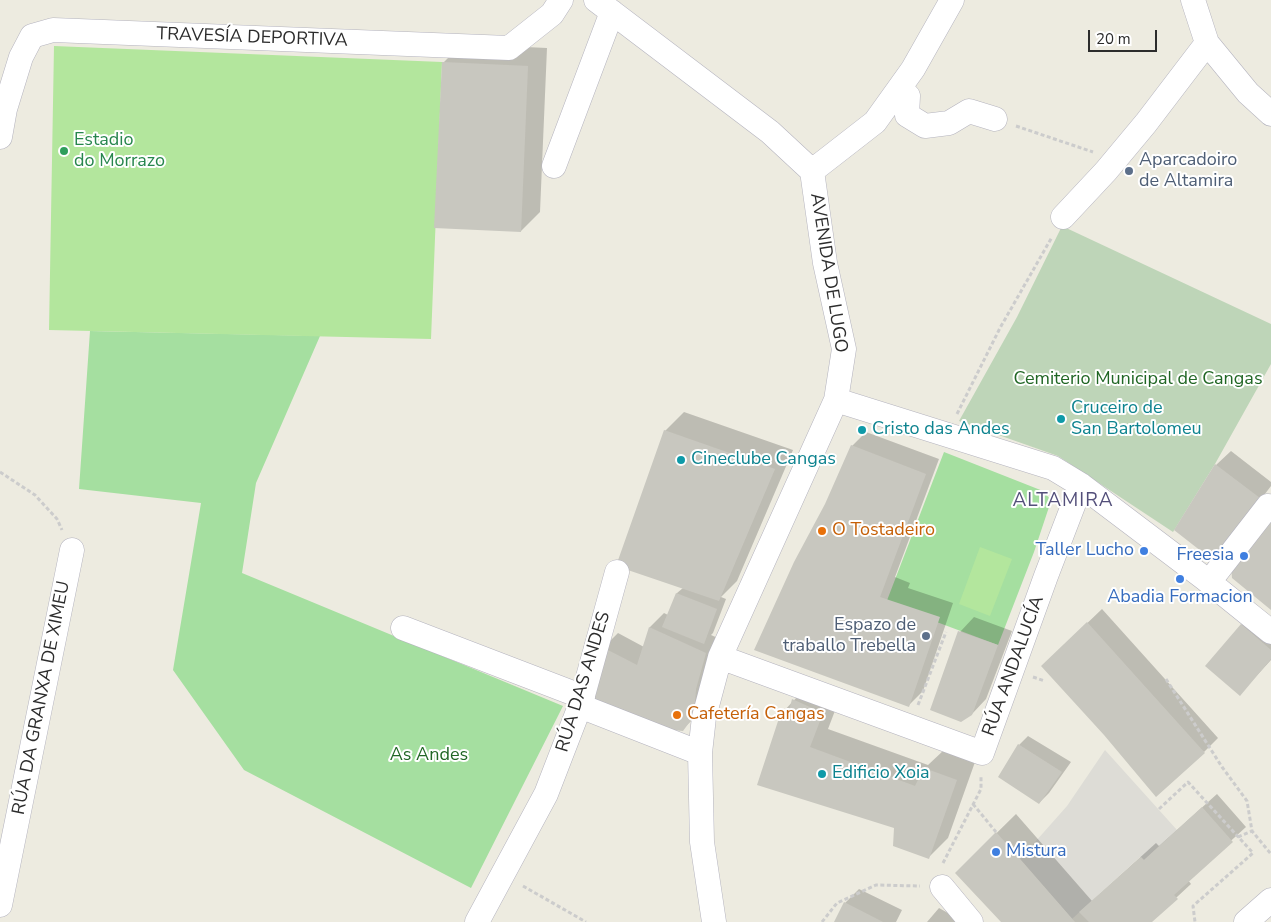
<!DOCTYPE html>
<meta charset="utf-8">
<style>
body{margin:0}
#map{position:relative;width:1271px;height:922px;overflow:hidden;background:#edebe0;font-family:"Nunito Sans",sans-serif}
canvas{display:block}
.scale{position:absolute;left:1088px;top:30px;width:69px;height:22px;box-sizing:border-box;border:2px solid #2c2c2c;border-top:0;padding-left:6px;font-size:15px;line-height:18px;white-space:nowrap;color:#2c2c2c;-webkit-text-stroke:4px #fff;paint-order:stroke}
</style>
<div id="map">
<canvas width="1271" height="922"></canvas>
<div class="scale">20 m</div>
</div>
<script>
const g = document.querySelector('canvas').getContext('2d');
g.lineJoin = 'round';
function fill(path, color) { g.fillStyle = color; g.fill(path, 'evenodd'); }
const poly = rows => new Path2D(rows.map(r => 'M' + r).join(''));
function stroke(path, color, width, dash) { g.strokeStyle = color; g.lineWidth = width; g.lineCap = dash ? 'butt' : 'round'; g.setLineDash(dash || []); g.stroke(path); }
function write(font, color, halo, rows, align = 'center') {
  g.font = font + ' "Nunito Sans",sans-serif'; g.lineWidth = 4; g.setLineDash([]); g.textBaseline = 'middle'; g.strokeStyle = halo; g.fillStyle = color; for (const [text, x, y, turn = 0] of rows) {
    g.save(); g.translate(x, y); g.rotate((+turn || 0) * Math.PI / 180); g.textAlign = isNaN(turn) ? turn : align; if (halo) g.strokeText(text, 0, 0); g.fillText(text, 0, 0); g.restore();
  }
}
fill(poly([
 [90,331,320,336,256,483,242,573,563,706,471,888,244,770,173,670,201,503,79,489],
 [944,452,1043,491,1050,499,1049,507,1034,552,998,645,886,603]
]), '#a5dfa0');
fill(poly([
 [1062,226,1271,324,1271,364,1215,464,1173,532,1058,456,959,421,1017,317]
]), '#bed5b8');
fill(poly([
 [54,46,442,62,431,339,49,330],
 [980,547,1012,559,990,616,959,604]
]), '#b3e69d');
fill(poly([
 [1105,750,1177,830,1144,860,1140,857,1072,919,1020,859,1067,806]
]), '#dddcd6');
fill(poly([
 [462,44,547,48,540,212,521,231,443,63],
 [684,412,793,450,737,581,721,597,726,599,713,633,711,635,720,639,697,715,683,729,604,647,618,633,644,647,650,627,664,613,668,615,677,593,683,588,665,431],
 [866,432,939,459,895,577,910,583,908,588,953,603,923,691,909,705,826,505,852,446],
 [1231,451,1271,482,1271,486,1233,536,1176,530,1216,465],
 [1102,609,1218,738,1204,752,1057,652],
 [1256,610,1271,624,1271,660,1240,694,1241,625],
 [974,617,1012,631,986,699,972,714,960,632],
 [812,681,841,695,828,729,928,765,944,750,975,762,948,838,929,857,896,827,759,784,782,713],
 [1028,736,1071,762,1049,793,1039,803,1019,745],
 [1217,794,1246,827,1188,880,1191,884,1150,922,1002,922,956,873,1016,814,1092,901,1156,843,1159,846],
 [859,889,902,910,896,922,835,922,845,903],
 [939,908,964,922,927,922]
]), '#0003');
fill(poly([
 [442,62,528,66,521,232,434,228],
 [664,430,775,469,719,601,616,566],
 [851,445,926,474,880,597,940,617,909,707,754,650,794,562,825,504],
 [1215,464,1260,498,1219,552,1206,555,1174,530],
 [1271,517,1271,610,1232,578,1231,566],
 [676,593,717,609,704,644,662,627],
 [1087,622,1205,753,1156,797,1104,735,1041,666],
 [1241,624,1271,650,1271,659,1240,696,1205,666],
 [649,627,706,653,696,689,694,716,683,731,672,730,589,699,602,647,637,665],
 [958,631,998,645,972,715,961,722,930,710],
 [792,699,823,713,810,747,915,786,924,768,957,780,929,859,893,846,894,828,757,785,781,712,788,715],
 [1018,744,1062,772,1039,804,998,777],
 [1202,807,1233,842,1174,895,1178,899,1152,922,1089,922,1079,912,1141,857,1144,860],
 [996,832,1020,859,1075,922,1001,922,955,873],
 [844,902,883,922,834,922]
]), '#c8c7bf');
const minor = poly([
 [596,0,770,132,812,171,825,263,844,349,836,400,720,657,704,717,700,753,702,842,714,922],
 [1193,0,1207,43,1248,93,1271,114],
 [900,88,908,96,907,115,925,126,949,123,969,111,995,119],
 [0,137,5,109,21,57,32,36,53,30,509,48,552,14,561,0],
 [554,166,612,12],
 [812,171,875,122,913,69,952,0],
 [1063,217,1106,171,1146,123,1207,43],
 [836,400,1053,468,1081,485,1204,578,1271,632],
 [1209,582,1268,506],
 [403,628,583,697],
 [720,657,982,753,1046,576,1081,485],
 [580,706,700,753],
 [942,887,971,922],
 [0,905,72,550],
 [477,922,546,794,580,706,617,572],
 [1246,922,1271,900]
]);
stroke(minor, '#b4b3be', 25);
stroke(poly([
 [1016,126,1093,152],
 [957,414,1000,328,1052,237],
 [0,472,35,495,57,519,62,530],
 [1033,677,1045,681],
 [1166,679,1222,767,1247,801,1252,831,1271,854],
 [918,705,946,632],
 [973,804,996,832],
 [1159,809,1188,782,1253,853,1193,906,1195,922],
 [1238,837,1252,831],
 [943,863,981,789,981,776],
 [523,886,586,922],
 [822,922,837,903,876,885,920,886]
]), '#ccc', 3, [4, 2.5]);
stroke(minor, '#fff', 24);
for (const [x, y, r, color] of [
 [64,151,5,"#2e9e5b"],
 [1129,171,5,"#5c6f8a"],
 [1061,419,5,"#0f9aa8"],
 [862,430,5,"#0f9aa8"],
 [681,460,5,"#0f9aa8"],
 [822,531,5,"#e8710a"],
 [1144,551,5,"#3f7fe0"],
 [1244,556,5,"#3f7fe0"],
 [1180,579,5,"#3f7fe0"],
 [926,636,5,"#5c6f8a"],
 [677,715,5,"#e8710a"],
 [822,774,5,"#0f9aa8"],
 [996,852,5,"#3f7fe0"]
]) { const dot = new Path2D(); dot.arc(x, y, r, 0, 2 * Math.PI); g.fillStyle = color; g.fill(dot); stroke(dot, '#fff', 2); }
write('18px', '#2c2c2c', '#fff', [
 ["TRAVESÍA DEPORTIVA",252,38,2],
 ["AVENIDA DE LUGO",828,273,81],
 ["RÚA ANDALUCÍA",1014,666,-70],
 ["RÚA DAS ANDES",584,682,-73],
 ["RÚA DA GRANXA DE XIMEU",42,698,-79]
]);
write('18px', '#27864d', '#fff', [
 ["Estadio",74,141],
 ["do Morrazo",74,162]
], 'left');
write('18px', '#4e5e75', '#fff', [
 ["Aparcadoiro",1139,161],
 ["de Altamira",1139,182],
 ["Espazo de",916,626,"right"],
 ["traballo Trebella",916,647,"right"]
], 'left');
write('18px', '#206624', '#fff', [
 ["Cemiterio Municipal de Cangas",1138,380],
 ["As Andes",429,756]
]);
write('18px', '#0d838f', '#fff', [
 ["Cruceiro de",1071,409],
 ["San Bartolomeu",1071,430],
 ["Cristo das Andes",872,430],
 ["Cineclube Cangas",691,460],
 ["Edificio Xoia",832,774]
], 'left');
write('18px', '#c56008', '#fff', [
 ["O Tostadeiro",832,531],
 ["Cafetería Cangas",687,715]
], 'left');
write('18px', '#366cbe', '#fff', [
 ["Taller Lucho",1134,551],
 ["Freesia",1234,556],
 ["Abadia Formacion",1180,598,"center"],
 ["Mistura",1006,852,"left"]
], 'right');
g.letterSpacing = '1px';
write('19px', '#534f7a', '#fff', [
 ["ALTAMIRA",1063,501]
]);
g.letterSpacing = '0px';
</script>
